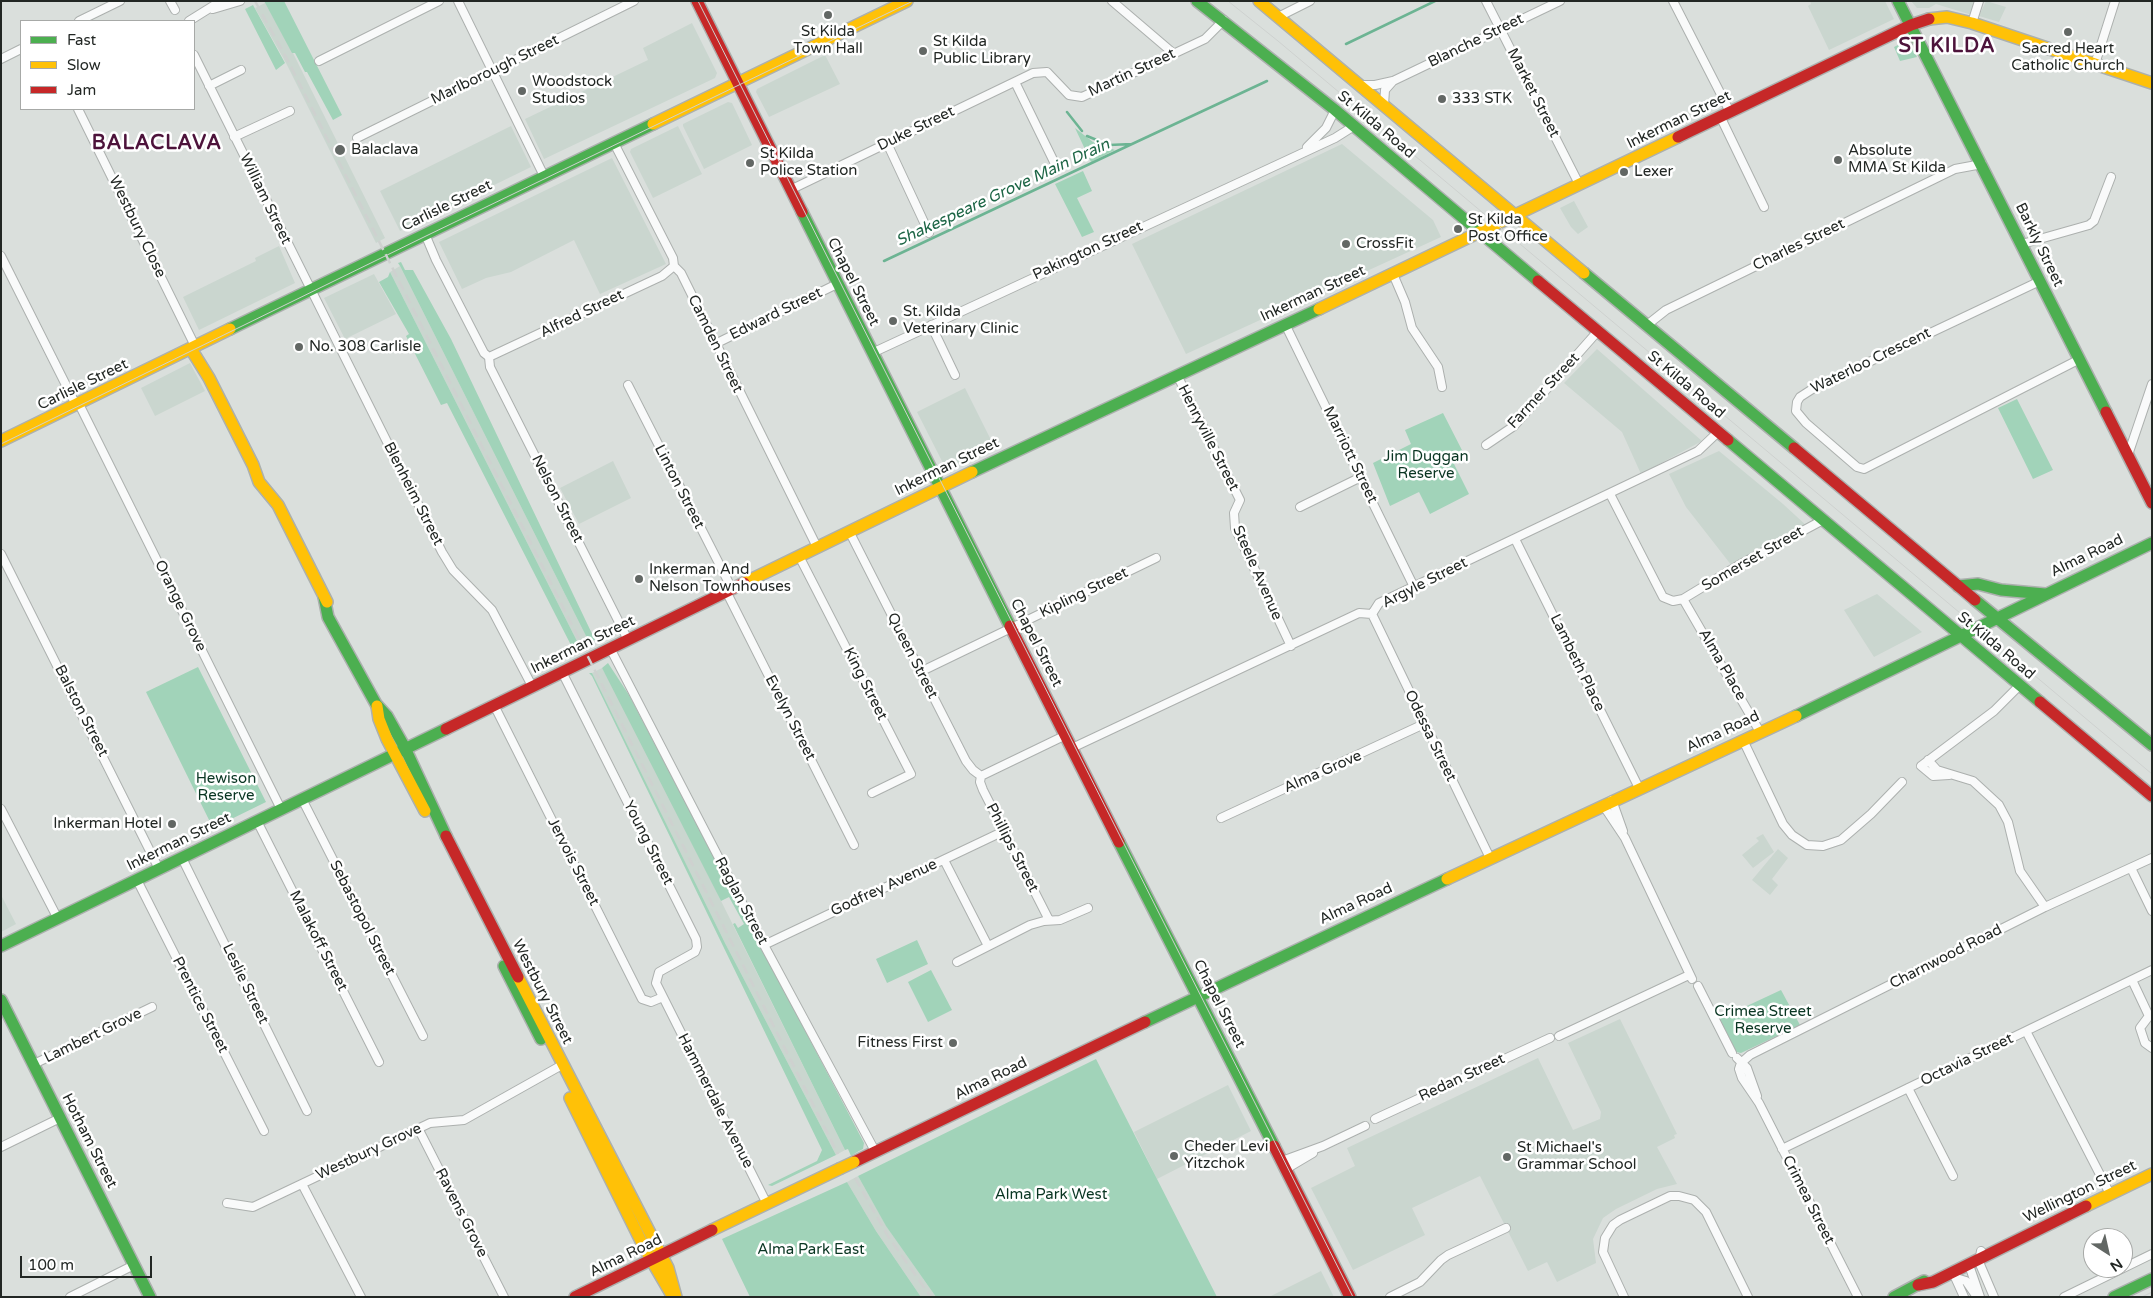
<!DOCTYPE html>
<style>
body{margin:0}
#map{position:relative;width:2153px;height:1298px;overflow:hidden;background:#dadfdc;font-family:"Varela Round",sans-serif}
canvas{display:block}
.frame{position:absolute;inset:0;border:2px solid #222724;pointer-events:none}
.legend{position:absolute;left:20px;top:20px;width:175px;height:90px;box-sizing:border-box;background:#fff;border:1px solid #a7a9a7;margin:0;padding:6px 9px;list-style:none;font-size:15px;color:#222724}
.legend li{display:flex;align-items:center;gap:10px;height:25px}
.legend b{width:25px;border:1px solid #a7a9a7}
.north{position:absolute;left:2083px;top:1228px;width:50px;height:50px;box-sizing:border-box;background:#fff;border:1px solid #a7a9a7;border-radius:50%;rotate:145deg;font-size:14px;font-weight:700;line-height:20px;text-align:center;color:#222724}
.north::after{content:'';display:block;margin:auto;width:18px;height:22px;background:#626764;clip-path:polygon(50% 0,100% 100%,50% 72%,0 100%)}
.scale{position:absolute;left:20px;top:1256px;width:132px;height:22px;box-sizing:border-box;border:2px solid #222724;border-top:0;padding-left:6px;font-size:15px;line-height:18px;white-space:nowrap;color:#222724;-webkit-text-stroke:4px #fff;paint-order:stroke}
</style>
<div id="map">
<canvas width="2153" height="1298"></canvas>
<div class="frame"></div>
<ul class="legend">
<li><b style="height:6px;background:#4caf50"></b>Fast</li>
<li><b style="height:6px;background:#ffc107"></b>Slow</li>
<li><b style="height:6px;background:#c62828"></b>Jam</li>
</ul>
<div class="north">N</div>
<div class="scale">100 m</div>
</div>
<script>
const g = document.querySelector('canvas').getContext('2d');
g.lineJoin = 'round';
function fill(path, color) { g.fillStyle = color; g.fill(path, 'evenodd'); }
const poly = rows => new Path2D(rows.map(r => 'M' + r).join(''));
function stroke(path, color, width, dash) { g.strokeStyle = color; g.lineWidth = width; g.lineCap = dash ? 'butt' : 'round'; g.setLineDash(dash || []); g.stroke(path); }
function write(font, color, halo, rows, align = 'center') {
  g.font = font + ' "Varela Round",sans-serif'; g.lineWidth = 5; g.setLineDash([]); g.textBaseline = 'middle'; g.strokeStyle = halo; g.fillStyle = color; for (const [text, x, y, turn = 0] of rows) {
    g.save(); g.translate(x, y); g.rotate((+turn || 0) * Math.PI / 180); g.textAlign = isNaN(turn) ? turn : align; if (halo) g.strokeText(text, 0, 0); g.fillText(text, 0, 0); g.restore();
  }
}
fill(poly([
 [1810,1,1885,1,1894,19,1829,50,1808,6,1811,4],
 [1911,1,1976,1,1972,15,1936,4,1929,8,1917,8],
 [1986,1,2006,7,1999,22,1979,16],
 [265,3,291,49,385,238,376,243,286,63,255,8],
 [692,23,717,73,715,78,544,159,525,119,648,60,643,48],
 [825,55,840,84,769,117,756,92,757,89],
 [728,102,732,103,752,145,704,169,683,126,683,124],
 [511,126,531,167,400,231,380,191],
 [678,126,702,174,653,198,630,152,631,149],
 [1342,144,1433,220,1441,237,1186,354,1132,244],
 [612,158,666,264,600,294,574,240,511,272,486,278,462,289,439,242],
 [1574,201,1588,227,1578,234,1571,227,1560,208],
 [279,246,295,283,199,330,183,297,256,261,255,258],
 [400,266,589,642,580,647,390,272],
 [374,274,396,314,345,339,324,298],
 [1597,349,1702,441,1641,474,1622,432,1564,383],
 [190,363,205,391,155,416,141,388],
 [965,388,994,446,946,469,917,412],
 [1719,451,1783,504,1808,527,1732,566,1686,507,1669,474],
 [613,461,631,498,579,524,560,488],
 [1877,594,1922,632,1874,657,1844,610],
 [602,668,622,702,845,1150,836,1155,725,943,597,684,592,673],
 [1763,834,1774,852,1753,868,1742,855,1759,841,1756,838],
 [1778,849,1788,858,1772,879,1778,885,1770,895,1752,880],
 [1,895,16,924,1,932],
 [1620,1019,1677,1134,1674,1135,1675,1138,1657,1147,1677,1184,1657,1189,1616,1209,1603,1218,1593,1239,1596,1263,1557,1282,1547,1262,1528,1271,1480,1176,1412,1208,1425,1235,1353,1270,1311,1188,1355,1166,1347,1148,1538,1058,1573,1130,1600,1119,1601,1112,1568,1043],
 [1228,1085,1251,1131,1157,1179,1134,1132],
 [858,1176,887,1227,936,1297,921,1297,876,1231,847,1182],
 [1321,1271,1334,1297,1269,1297]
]), '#cad6cf');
fill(poly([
 [264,1,284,1,342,115,333,120,307,72,305,72,295,53,292,53],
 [253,5,285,63,276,70,245,9],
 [1908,40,1917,57,1900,61,1894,47],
 [1075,128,1093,142,1115,150,1091,162],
 [1083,171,1092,191,1077,198,1094,232,1082,237,1055,184],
 [401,262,405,270,413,270,451,339,595,640,589,642,400,266,398,263],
 [390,272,580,647,574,651,447,403,441,405,406,336,409,334,379,282,388,277],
 [2017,399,2053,470,2033,479,1998,408],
 [1443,413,1466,458,1453,462,1469,494,1430,514,1419,492,1390,506,1373,463,1411,444,1405,430],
 [608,663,629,695,864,1143,863,1149,859,1151,851,1156,848,1149,845,1150,733,924,735,923,738,928,744,924,729,897,721,901,602,668],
 [198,667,266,802,213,828,146,692],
 [589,673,592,673,725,943,836,1155,772,1186,768,1185,817,1161,822,1150,592,676],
 [917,940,928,964,887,983,876,959],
 [931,970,952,1010,928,1022,908,982],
 [1781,990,1800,1025,1741,1053,1736,1052,1719,1019],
 [1096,1059,1217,1297,936,1297,886,1226,858,1176],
 [847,1182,876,1231,921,1297,750,1297,722,1239]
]), '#a1d3b9');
stroke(poly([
 [1346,44,1435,1],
 [1067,112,1082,131],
 [1087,136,1109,145,1132,144,1267,81],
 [884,261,1132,144]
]), '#6cb493', 2.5);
const street = poly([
 [170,1,175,10],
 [458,1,544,176],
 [1112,1,1173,53],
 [1486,1,1579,184],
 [1673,1,1730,112],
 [213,9,240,1],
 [1278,17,1310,1],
 [79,21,120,1],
 [189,21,221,1],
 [1972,23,1979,1],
 [194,55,442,552,453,570,492,610,532,686],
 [1,59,21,49],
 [319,61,439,1],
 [2095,64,2115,1],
 [1015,82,1057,168],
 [1360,85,1375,85,1393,81,1560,1],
 [209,86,241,70],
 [1384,105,1385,90,1393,81],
 [78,109,195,346],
 [1720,116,1764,207],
 [234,137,290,111],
 [357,138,634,1],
 [614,143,673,258,674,266,681,273,817,547],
 [887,143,929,233],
 [1307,147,1326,128,1335,110],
 [790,190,1033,73,1047,72,1069,95,1082,97,1205,39,1224,20],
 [425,234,436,260,484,353,489,357,662,276,674,266],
 [2022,244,2089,225,2094,221,2111,177],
 [1,256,76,405],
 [1393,274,1405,302,1412,328,1438,367,1442,387],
 [2040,281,1814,388,1800,397,1797,402,1796,411,1806,423,1857,467,1864,469,2080,359],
 [1285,324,1414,587],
 [931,325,955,375],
 [1647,325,1666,310,1955,169,1982,164],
 [715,344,837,284],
 [872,353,1335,138,1354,126],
 [489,357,490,367,628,640],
 [1177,375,1240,500,1234,513,1235,528,1291,646],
 [628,385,732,589],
 [79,404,281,809],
 [1486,445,1514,426,1598,331],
 [2128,455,2152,384],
 [1610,494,1663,597,1673,601,1683,599,1739,565,1823,520],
 [1300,507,1361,477],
 [849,531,966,761,973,770,981,776],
 [1515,539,1639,788],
 [1,554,159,869],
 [799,556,911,774,872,793],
 [726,591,854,845],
 [1683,599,1760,732],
 [1372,614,1490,858],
 [610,648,764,945,875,1151],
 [562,672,696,939,697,947,695,952,659,972,656,983,767,1204],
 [920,672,1156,558],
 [494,705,642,999,651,1002,663,997],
 [1743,740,1783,824,1792,835,1807,845,1823,846,1841,840,1871,814,1902,782],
 [1072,748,1359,613,1372,614,1379,603,1698,451,1718,432],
 [1928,760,1937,770,1973,781,1999,805,2008,822,2020,871,2045,907],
 [1949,775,1933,776,1921,766,1994,711,2019,686],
 [981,776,980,782,983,790,1049,920],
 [981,776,1066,735],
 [302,799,423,1036],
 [1612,800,1623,831],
 [1603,805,1625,838,1692,979],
 [1,809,58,919],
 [1221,818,1424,724],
 [257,821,379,1062],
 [182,858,307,1111],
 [944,860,988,946],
 [2131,868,2152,911],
 [137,880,264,1131],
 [764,945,1004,831],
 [957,962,1030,925,1044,921,1060,920,1088,908],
 [2132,980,2149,1016,2140,1028,2145,1043,2152,1048],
 [1698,986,1732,1053],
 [2026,1031,2110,1194],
 [1559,1036,1689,975],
 [1737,1058,1747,1068,1757,1096],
 [34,1064,152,1007],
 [1908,1088,1953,1176],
 [1375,1119,1550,1038],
 [418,1128,504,1297],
 [1,1147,60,1118],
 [1782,1149,2152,970],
 [1282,1161,1323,1146,1365,1126],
 [1286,1169,1313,1153],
 [302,1184,361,1297],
 [227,1203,253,1207,430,1123,464,1120,562,1065],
 [1981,1251,1979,1262,1994,1297],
 [1969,1265,1980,1297],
 [1955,1277,1964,1297],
 [1956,1278,1966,1281,1977,1297],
 [70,1297,134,1265],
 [1390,1297,1420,1282,1441,1260,1448,1255,1506,1228],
 [1624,1297,1603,1252,1605,1238,1613,1225,1620,1220,1670,1196,1679,1196,1694,1200,1706,1212,1748,1297],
 [1858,1297,1759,1103,1742,1078,1739,1069,1741,1063,1750,1055,2045,907,2152,858],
 [2064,1297,2152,1254]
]);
const fast = poly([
 [1197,1,1335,110,1538,281],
 [1898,1,2106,412],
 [802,212,1010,626],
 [1584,273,1794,448],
 [230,329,653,124],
 [1728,440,2040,702],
 [972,472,1319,309],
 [1958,586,1978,584,2001,590,2045,594],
 [324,597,328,617,376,704,387,716,405,748,446,836],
 [1975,600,2152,745],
 [1796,716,2152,543],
 [1119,842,1274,1146],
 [1,946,446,729],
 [504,966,541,1039],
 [1,1000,150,1297],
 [1145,1022,1447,879],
 [1894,1297,1924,1281],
 [2114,1297,2152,1279]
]);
const slow = poly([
 [1259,1,1584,273],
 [1929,19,1947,17,1972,23,2152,83],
 [653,124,907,1],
 [1319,309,1678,137],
 [191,349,209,378,253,465,259,482,278,505,327,602],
 [1,441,230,329],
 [744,583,972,472],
 [377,706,379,719,387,739,425,811],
 [1447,879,1796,716],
 [518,977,668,1268,676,1297],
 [570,1098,645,1249,673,1297],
 [2086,1206,2152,1174],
 [712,1230,839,1169]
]);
const jam = poly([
 [697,1,802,212],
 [1678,137,1911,25,1929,19],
 [1538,281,1728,440],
 [2106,412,2152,503],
 [1794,448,1975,600],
 [1010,626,1119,842],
 [2040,702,2152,796],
 [446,729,744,583],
 [446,836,518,977],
 [1274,1146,1350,1297],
 [854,1162,1145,1022],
 [1918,1285,1933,1282,2086,1206],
 [575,1297,712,1230]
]);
stroke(street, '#acb0ae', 10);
stroke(fast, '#acb0ae', 14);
stroke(slow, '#acb0ae', 14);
stroke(jam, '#acb0ae', 14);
stroke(street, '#f9fafa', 8);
stroke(fast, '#4caf50', 11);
stroke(slow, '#ffc107', 11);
stroke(jam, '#c62828', 11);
stroke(poly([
 [698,1,1353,1297],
 [1228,1,1278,41,2152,774],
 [1,444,426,236,913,1],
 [2142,1297,2152,1292]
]), '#ced1cf', 1);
stroke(poly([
 [255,1,287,59,391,265,838,1154],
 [855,1178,888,1236,931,1297]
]), '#ced1cf', 2.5, [10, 5]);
const slowBridge = poly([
 [839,1169,854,1162]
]);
stroke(slowBridge, '#acb0ae', 14, []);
stroke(slowBridge, '#ffc107', 11);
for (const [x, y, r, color] of [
 [828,15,5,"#626764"],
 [2068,32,5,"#626764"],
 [923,51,5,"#626764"],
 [522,91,5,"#626764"],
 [1442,99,5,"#626764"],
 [340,150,6,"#626764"],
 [1838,160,5,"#626764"],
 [750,163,5,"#626764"],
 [1624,172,5,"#626764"],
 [1458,229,5,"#626764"],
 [1346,244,5,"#626764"],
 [893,321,5,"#626764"],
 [299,347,5,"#626764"],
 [639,579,5,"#626764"],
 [172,824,5,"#626764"],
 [953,1043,5,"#626764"],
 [1174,1156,5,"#626764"],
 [1507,1157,5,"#626764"]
]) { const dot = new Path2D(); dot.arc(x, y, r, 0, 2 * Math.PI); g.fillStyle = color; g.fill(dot); stroke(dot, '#fff', 2); }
write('15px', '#222724', '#fff', [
 ["St Kilda",828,32,"center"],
 ["Town Hall",828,49,"center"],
 ["St Kilda",933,42],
 ["Public Library",933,59],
 ["Sacred Heart",2068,49,"center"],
 ["Catholic Church",2068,66,"center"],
 ["Woodstock",532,82],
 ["Studios",532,99],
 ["333 STK",1452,99],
 ["Balaclava",351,150],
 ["Absolute",1848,151],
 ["MMA St Kilda",1848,168],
 ["St Kilda",760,154],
 ["Police Station",760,171],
 ["Lexer",1634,172],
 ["St Kilda",1468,220],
 ["Post Office",1468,237],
 ["CrossFit",1356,244],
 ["St. Kilda",903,312],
 ["Veterinary Clinic",903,329],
 ["No. 308 Carlisle",309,347],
 ["Inkerman And",649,570],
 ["Nelson Townhouses",649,587],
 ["Inkerman Hotel",162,824,"right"],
 ["Fitness First",943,1043,"right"],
 ["Cheder Levi",1184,1147],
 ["Yitzchok",1184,1164],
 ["St Michael's",1517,1148],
 ["Grammar School",1517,1165]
], 'left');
write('15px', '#222724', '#fff', [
 ["Blanche Street",1476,41,-26],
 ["Marlborough Street",495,70,-26],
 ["Martin Street",1132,73,-25],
 ["Market Street",1533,93,63],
 ["Inkerman Street",1679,120,-26],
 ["St Kilda Road",1376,125,40],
 ["Duke Street",916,129,-26],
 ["William Street",265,199,64],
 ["Carlisle Street",447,206,-26],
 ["Westbury Close",137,227,64],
 ["Charles Street",1799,245,-26],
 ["Barkly Street",2039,245,64],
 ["Pakington Street",1088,251,-25],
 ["Chapel Street",853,282,63],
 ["Inkerman Street",1313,294,-25],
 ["Alfred Street",582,314,-26],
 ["Edward Street",776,314,-26],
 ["Camden Street",715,344,64],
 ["Waterloo Crescent",1871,361,-26],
 ["Carlisle Street",83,385,-26],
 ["St Kilda Road",1686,385,40],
 ["Farmer Street",1544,391,-47],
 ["Henryville Street",1208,438,63],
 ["Marriott Street",1350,455,64],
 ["Inkerman Street",947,467,-26],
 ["Linton Street",679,487,63],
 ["Blenheim Street",413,494,63],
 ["Nelson Street",557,499,63],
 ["Alma Road",2087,556,-26],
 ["Somerset Street",1753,559,-30],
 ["Steele Avenue",1257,573,66],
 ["Argyle Street",1425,583,-27],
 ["Kipling Street",1084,593,-26],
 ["Orange Grove",180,606,64],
 ["Chapel Street",1036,643,63],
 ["Inkerman Street",583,645,-26],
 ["St Kilda Road",1996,646,40],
 ["Queen Street",912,656,63],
 ["Lambeth Place",1577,663,64],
 ["Alma Place",1722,665,60],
 ["King Street",865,684,63],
 ["Balston Street",81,711,63],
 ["Evelyn Street",790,718,63],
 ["Alma Road",1723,732,-25],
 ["Odessa Street",1430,736,64],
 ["Alma Grove",1323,772,-24],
 ["Inkerman Street",179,842,-26],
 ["Young Street",648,843,63],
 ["Phillips Street",1012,848,63],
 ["Jervois Street",573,862,63],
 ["Godfrey Avenue",884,888,-25],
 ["Raglan Street",741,901,62],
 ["Alma Road",1356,904,-25],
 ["Sebastopol Street",362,918,63],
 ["Malakoff Street",318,941,63],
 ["Charnwood Road",1946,957,-27],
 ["Leslie Street",245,984,64],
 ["Westbury Street",542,992,63],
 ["Chapel Street",1219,1004,63],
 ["Prentice Street",200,1005,63],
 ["Lambert Grove",93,1036,-26],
 ["Octavia Street",1967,1060,-26],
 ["Redan Street",1462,1078,-25],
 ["Alma Road",991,1079,-26],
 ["Hammerdale Avenue",715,1101,63],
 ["Hotham Street",89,1141,63],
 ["Westbury Grove",369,1152,-25],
 ["Wellington Street",2080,1192,-26],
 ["Crimea Street",1808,1200,63],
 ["Ravens Grove",461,1213,63],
 ["Alma Road",626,1256,-26]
]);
write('15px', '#093522', '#fff', [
 ["Jim Duggan",1426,457],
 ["Reserve",1426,474],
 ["Hewison",226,779],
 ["Reserve",226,796],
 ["Crimea Street",1763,1012],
 ["Reserve",1763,1029],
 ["Alma Park West",1051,1195],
 ["Alma Park East",811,1250]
]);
write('italic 16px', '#1c6545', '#fff', [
 ["Shakespeare Grove Main Drain",1003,193,-25]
]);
g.letterSpacing = '1px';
write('bold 20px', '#4d133b', '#fff', [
 ["ST KILDA",1947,47],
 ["BALACLAVA",157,144]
]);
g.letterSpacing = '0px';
</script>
